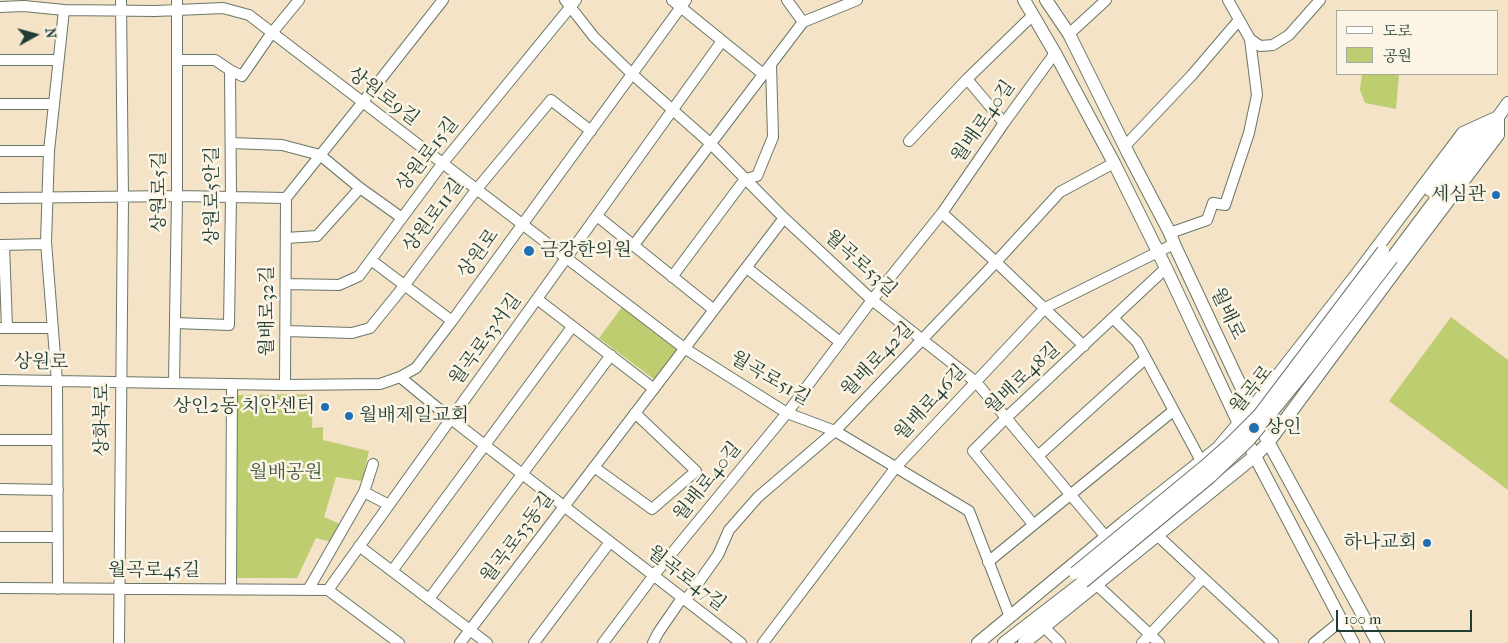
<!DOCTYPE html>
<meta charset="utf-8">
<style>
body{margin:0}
#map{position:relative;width:1508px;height:643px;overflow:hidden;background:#f4e3c6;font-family:"IM FELL French Canon","Noto Serif KR",serif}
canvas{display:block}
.legend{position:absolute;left:1336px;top:10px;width:162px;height:65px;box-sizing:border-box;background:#fcf5e5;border:1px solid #a4ab9e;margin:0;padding:6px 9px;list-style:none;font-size:15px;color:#1f3d34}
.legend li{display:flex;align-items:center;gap:10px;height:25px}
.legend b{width:25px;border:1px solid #a4ab9e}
.north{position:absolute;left:10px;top:10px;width:50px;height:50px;-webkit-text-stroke:4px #fcf5e5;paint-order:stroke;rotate:83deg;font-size:14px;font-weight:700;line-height:20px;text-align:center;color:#1f3d34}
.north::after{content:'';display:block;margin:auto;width:18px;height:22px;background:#1f3d34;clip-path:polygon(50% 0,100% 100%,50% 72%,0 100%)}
.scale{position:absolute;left:1336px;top:610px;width:136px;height:22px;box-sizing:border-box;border:2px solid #1f3d34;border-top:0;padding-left:6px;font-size:15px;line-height:18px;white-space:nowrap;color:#1f3d34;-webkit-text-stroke:4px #fcf5e5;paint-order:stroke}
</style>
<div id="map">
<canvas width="1508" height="643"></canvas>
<ul class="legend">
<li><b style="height:6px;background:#fff"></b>도로</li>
<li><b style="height:14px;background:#bdcd70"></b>공원</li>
</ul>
<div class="north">N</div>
<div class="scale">100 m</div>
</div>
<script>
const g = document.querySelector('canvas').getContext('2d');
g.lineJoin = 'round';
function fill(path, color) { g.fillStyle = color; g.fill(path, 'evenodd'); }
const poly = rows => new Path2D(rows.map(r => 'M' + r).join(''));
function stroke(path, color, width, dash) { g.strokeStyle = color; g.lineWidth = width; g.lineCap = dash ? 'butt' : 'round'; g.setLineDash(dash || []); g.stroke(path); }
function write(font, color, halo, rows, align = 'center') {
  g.font = font + ' "IM FELL French Canon","Noto Serif KR",serif'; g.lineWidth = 5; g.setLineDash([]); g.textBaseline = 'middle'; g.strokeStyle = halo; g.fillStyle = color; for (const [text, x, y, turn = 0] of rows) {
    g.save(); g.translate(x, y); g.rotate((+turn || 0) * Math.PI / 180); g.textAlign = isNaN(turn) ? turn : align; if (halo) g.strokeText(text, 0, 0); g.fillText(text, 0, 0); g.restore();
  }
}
fill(poly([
 [1362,74,1399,74,1396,109,1365,103,1360,90],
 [622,307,677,349,655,380,599,338],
 [1451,317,1508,360,1508,490,1389,401],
 [313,394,312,428,323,427,323,440,369,451,362,481,336,477,324,517,340,524,332,542,316,538,297,578,237,578,237,395]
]), '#bdcd70');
const minor = poly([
 [565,0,594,37,632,74,710,143,784,218,872,300,976,382,1106,537],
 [672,0,763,74],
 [787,0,803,22],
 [1228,0,1250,39,1260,46,1273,45,1289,35,1320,0],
 [0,7,24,6,64,10,155,11,223,8,249,15,684,348,787,413,835,431,969,511,1010,617],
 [1069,34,1106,0],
 [0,60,58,60],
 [230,70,242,76,271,34,299,0],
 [967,79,1004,123],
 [0,104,54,104],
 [909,141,967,79,1033,15],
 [231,143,282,145,320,155,360,188,402,218],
 [1125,146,1192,75,1239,20],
 [0,151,49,151],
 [0,198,177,196,286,198],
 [942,213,996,262,1084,346],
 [597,216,714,310],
 [1170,233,1207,220,1213,203,1225,205,1249,133,1257,95,1250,39],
 [286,238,317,236,360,188],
 [0,245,46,244],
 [4,245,7,328],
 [633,246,803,22,857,0],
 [371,260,452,321],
 [747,268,840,342],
 [672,277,745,179,757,176,773,137,771,64],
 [286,284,339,285,359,276,442,164,576,0],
 [537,299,654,389],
 [1113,318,1137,342,1201,461],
 [175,323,229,325,231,197,230,70,215,60,177,60],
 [1,328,52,328],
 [286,331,352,333,370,328,404,286,476,190,551,100,591,131],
 [400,377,451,419,741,643],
 [0,380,285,385,380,384,400,377,416,368,452,321,686,0],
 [174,383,177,196,177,0],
 [285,385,286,198,362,103,443,0],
 [0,440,57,440],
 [1038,456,1145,359],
 [594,467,652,509,696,471,635,413],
 [0,489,58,490],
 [364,492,389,505],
 [1033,524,973,451,1006,418,1166,268],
 [1157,535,1273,643],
 [0,537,58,537],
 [359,546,487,643],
 [988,562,1173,411],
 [392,571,572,327],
 [1097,585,1159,643],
 [0,588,328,590,399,643],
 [58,589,57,381,46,242,49,151,64,10],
 [231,589,232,384],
 [308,590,364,492,373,464],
 [328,590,722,41],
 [429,599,611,355],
 [686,600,718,555,729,530,758,497,835,431,996,262,1060,192,1114,163],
 [1045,628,1060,643],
 [119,643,123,198,121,0],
 [460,643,784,218],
 [534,643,610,542],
 [603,643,654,575,787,413,872,300,942,213,1004,123,1055,53],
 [653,643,658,633,682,598],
 [763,643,896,467,1045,308,1174,244],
 [1142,643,1203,578],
 [1314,643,1342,620]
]);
const major = poly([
 [1024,0,1055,53,1114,163,1166,268,1248,443,1353,643],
 [1046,0,1069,34,1129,155,1170,233,1174,244,1259,425,1378,643],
 [1430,190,1471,137,1481,130],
 [1392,258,1497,118],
 [978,643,1123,523,1218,448,1257,402,1357,274,1463,133,1498,117,1508,103],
 [1004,643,1083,582],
 [1024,643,1255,456,1268,443,1396,270,1498,135,1498,117]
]);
stroke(minor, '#6a7767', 12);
stroke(major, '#6a7767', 14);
stroke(minor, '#fff', 10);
stroke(major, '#fff', 12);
const majorBridge = poly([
 [1075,573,1204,467,1230,444,1259,415,1383,251],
 [1083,582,1210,477,1248,441,1306,370,1392,258]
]);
stroke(majorBridge, '#6a7767', 14, []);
stroke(majorBridge, '#fff', 12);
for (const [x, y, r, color] of [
 [1496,195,5,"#1f6fb2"],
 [529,251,6,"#1f6fb2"],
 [325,407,5,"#1f6fb2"],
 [349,416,5,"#1f6fb2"],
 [1254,428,6,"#1f6fb2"],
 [1427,543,5,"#1f6fb2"]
]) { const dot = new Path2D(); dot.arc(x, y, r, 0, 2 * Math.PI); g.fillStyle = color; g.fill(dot); stroke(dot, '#fcf5e5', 2); }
write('19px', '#1f3d34', '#fcf5e5', [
 ["상원로9길",383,97,37],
 ["월배로40길",984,122,-55],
 ["상원로15길",428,155,-52],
 ["상원로5길",160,192,-90],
 ["상원로5안길",213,196,-90],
 ["상원로11길",434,216,-53],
 ["상원로",479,254,-54],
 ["월곡로53길",860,264,42],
 ["월배로32길",268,311,-90],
 ["월배로",1227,314,65],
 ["월곡로53서길",486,340,-54],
 ["월배로42길",878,360,-46],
 ["상원로",41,363,1],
 ["월곡로51길",770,379,30],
 ["월배로48길",1023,379,-43],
 ["월곡로",1252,390,-51],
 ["월배로46길",931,403,-47],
 ["상화북로",103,420,-90],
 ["월배로40길",708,482,-51],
 ["월곡로53동길",518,538,-53],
 ["월곡로45길",154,571],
 ["월곡로47길",686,579,38]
]);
write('19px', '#1f3d34', '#fcf5e5', [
 ["세심관",1486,195],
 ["금강한의원",540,251,"left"],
 ["상인2동 치안센터",315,407],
 ["월배제일교회",359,416,"left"],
 ["상인",1265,428,"left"],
 ["하나교회",1417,543]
], 'right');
write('19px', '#3f5a40', '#fcf5e5', [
 ["월배공원",286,473]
]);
</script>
